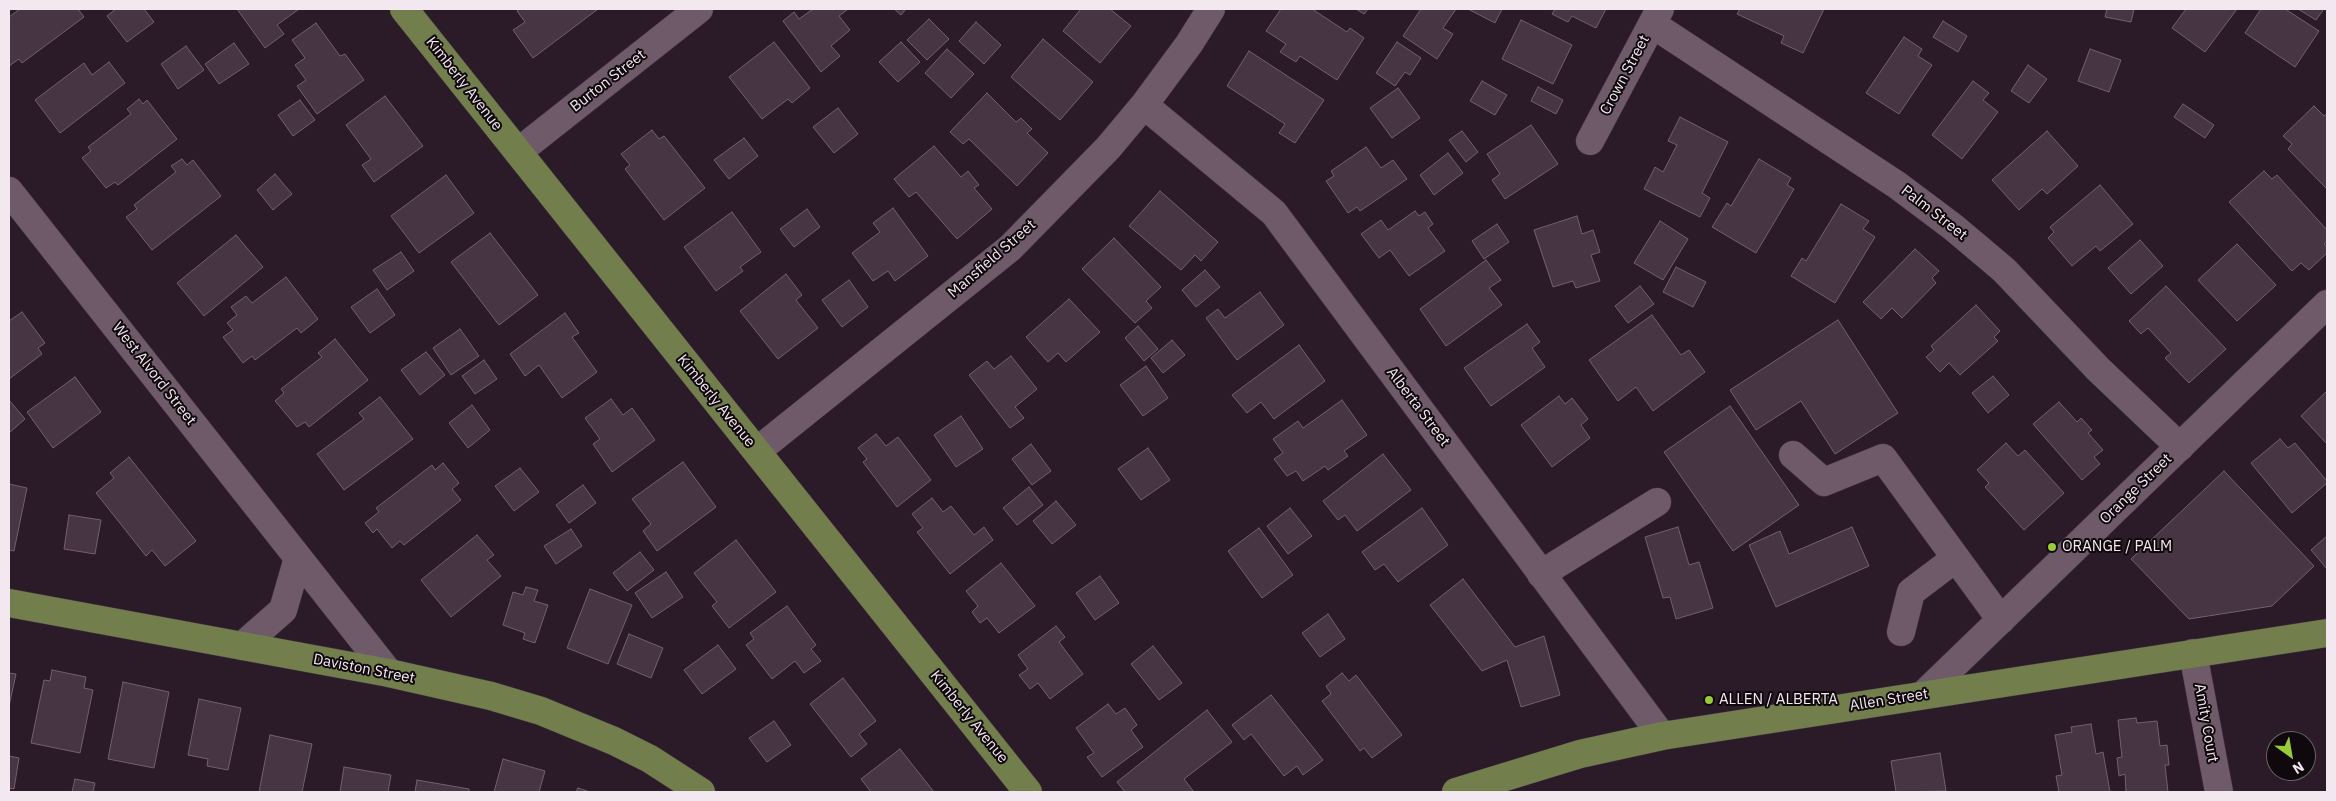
<!DOCTYPE html>
<style>
body{margin:0}
#map{position:relative;width:2336px;height:801px;overflow:hidden;background:#2b1a27;font-family:"IBM Plex Sans",sans-serif}
canvas{display:block}
.frame{position:absolute;inset:0;border:10px solid #f4e8f0;pointer-events:none}
.north{position:absolute;left:2266px;top:731px;width:50px;height:50px;box-sizing:border-box;background:#0f080d;border:1px solid #6b6268;border-radius:50%;rotate:148deg;font-size:14px;font-weight:700;line-height:20px;text-align:center;color:#f4e8f0}
.north::after{content:'';display:block;margin:auto;width:18px;height:22px;background:#98cb36;clip-path:polygon(50% 0,100% 100%,50% 72%,0 100%)}
</style>
<div id="map">
<canvas width="2336" height="801"></canvas>
<div class="frame"></div>
<div class="north">N</div>
</div>
<script>
const g = document.querySelector('canvas').getContext('2d');
g.lineJoin = 'round';
function fill(path, color) { g.fillStyle = color; g.fill(path, 'evenodd'); }
const poly = rows => new Path2D(rows.map(r => 'M' + r).join(''));
function stroke(path, color, width, dash) { g.strokeStyle = color; g.lineWidth = width; g.lineCap = dash ? 'butt' : 'round'; g.setLineDash(dash || []); g.stroke(path); }
function write(font, color, halo, rows, align = 'center') {
  g.font = font + ' "IBM Plex Sans",sans-serif'; g.lineWidth = 4; g.setLineDash([]); g.textBaseline = 'middle'; g.strokeStyle = halo; g.fillStyle = color; for (const [text, x, y, turn = 0] of rows) {
    g.save(); g.translate(x, y); g.rotate((+turn || 0) * Math.PI / 180); g.textAlign = isNaN(turn) ? turn : align; if (halo) g.strokeText(text, 0, 0); g.fillText(text, 0, 0); g.restore();
  }
}
const building = poly([
 [20,9,78,9,84,17,22,63,19,59,9,66,9,17,20,9],
 [116,9,144,9,154,22,127,42,107,16,116,9],
 [237,9,299,9,277,25,284,34,265,48,237,9],
 [520,9,598,9,533,58,513,30,525,22,517,11,520,9],
 [813,9,848,9,839,16,850,30,831,46,840,56,821,72,783,21,794,12,799,19,813,9],
 [894,9,906,9,901,15,894,9],
 [1081,9,1110,9,1131,26,1100,63,1063,31,1081,9],
 [1281,9,1312,9,1347,32,1350,28,1364,38,1337,80,1300,56,1296,62,1280,52,1286,44,1266,31,1281,9],
 [1356,9,1368,9,1364,14,1356,9],
 [1421,9,1456,9,1443,28,1453,34,1437,59,1403,36,1421,9],
 [1468,9,1502,9,1495,23,1468,9],
 [1555,9,1606,9,1596,28,1572,16,1568,22,1552,14,1555,9],
 [1740,9,1824,9,1803,53,1781,43,1784,36,1737,14,1740,9],
 [2107,9,2134,9,2131,22,2105,17,2107,9],
 [2186,9,2237,9,2205,52,2172,28,2186,9],
 [2261,9,2285,9,2319,31,2295,67,2245,33,2261,9],
 [2298,9,2324,9,2316,20,2298,9],
 [929,19,949,39,927,60,907,40,929,19],
 [1521,20,1572,45,1553,84,1502,59,1521,20],
 [1943,21,1967,36,1958,52,1933,37,1943,21],
 [976,22,1001,45,984,64,959,41,976,22],
 [316,23,340,56,345,54,364,80,317,114,297,86,306,80,295,65,305,58,292,40,316,23],
 [1904,37,1922,49,1918,56,1932,65,1899,114,1866,93,1904,37],
 [1043,39,1093,82,1060,120,1011,77,1043,39],
 [774,42,810,88,792,103,788,99,762,119,729,77,774,42],
 [901,42,920,62,898,82,879,62,901,42],
 [1397,42,1421,58,1410,75,1405,72,1395,86,1376,73,1397,42],
 [234,43,249,64,219,84,205,64,234,43],
 [186,46,204,70,178,89,161,64,186,46],
 [947,49,974,74,951,98,925,73,947,49],
 [2090,49,2121,60,2109,92,2078,81,2090,49],
 [1249,51,1324,100,1295,143,1279,133,1285,124,1227,86,1249,51],
 [109,62,125,83,60,133,35,100,84,63,92,75,109,62],
 [2028,65,2047,79,2029,103,2011,91,2028,65],
 [1482,81,1507,95,1495,115,1470,101,1482,81],
 [1973,81,1989,93,1983,100,1998,112,1962,159,1932,135,1973,81],
 [1538,87,1563,100,1556,114,1531,101,1538,87],
 [1398,88,1420,118,1392,138,1370,108,1398,88],
 [987,93,1016,122,1021,118,1032,129,1027,133,1048,153,1017,186,969,139,963,144,950,132,987,93],
 [385,96,423,146,374,182,362,165,371,159,346,125,385,96],
 [139,99,143,104,147,100,177,139,118,185,115,182,106,188,82,158,91,151,88,147,131,114,127,109,139,99],
 [300,100,315,120,293,136,278,115,300,100],
 [2183,104,2214,125,2205,138,2174,117,2183,104],
 [2314,106,2324,116,2327,114,2327,189,2288,149,2292,144,2283,136,2314,106],
 [838,108,858,134,834,153,813,127,838,108],
 [1680,117,1728,142,1702,193,1710,198,1700,217,1644,189,1655,167,1663,172,1677,145,1668,141,1680,117],
 [1531,125,1558,164,1505,199,1492,180,1500,174,1487,154,1531,125],
 [652,130,659,139,664,136,705,188,664,220,625,169,630,165,621,154,652,130],
 [1462,131,1478,152,1466,162,1449,140,1462,131],
 [2047,131,2078,166,2047,194,2042,189,2019,210,1992,180,2047,131],
 [744,138,758,156,729,179,714,160,744,138],
 [934,146,961,177,968,171,979,185,974,188,992,209,957,239,916,192,909,197,894,179,934,146],
 [1366,147,1381,168,1393,160,1407,179,1360,211,1357,207,1348,213,1326,181,1334,176,1331,171,1366,147],
 [1448,153,1463,173,1434,195,1420,175,1448,153],
 [182,159,187,165,193,160,221,196,152,250,126,217,137,209,134,205,176,172,171,166,182,159],
 [1759,159,1791,178,1787,185,1794,189,1756,253,1712,227,1727,203,1731,206,1759,159],
 [2264,171,2272,179,2277,175,2327,230,2327,242,2324,244,2327,247,2327,253,2309,270,2301,263,2292,271,2229,202,2264,171],
 [275,174,292,194,273,210,257,190,275,174],
 [446,175,474,213,419,253,391,216,446,175],
 [2100,185,2133,224,2100,251,2096,246,2072,266,2048,238,2054,232,2050,227,2100,185],
 [1160,191,1218,242,1201,261,1195,255,1181,270,1129,226,1160,191],
 [1841,204,1869,221,1863,229,1875,237,1835,303,1791,276,1802,258,1806,261,1841,204],
 [893,208,928,256,895,281,888,271,873,281,852,253,880,232,873,223,893,208],
 [807,209,820,227,794,247,780,229,807,209],
 [1415,211,1419,216,1425,212,1433,224,1428,228,1445,251,1409,276,1390,250,1379,258,1361,234,1381,220,1388,230,1415,211],
 [732,212,761,252,740,267,743,271,716,291,684,247,732,212],
 [1577,216,1582,234,1593,230,1600,252,1591,255,1600,281,1576,288,1573,281,1553,287,1534,230,1577,216],
 [1660,221,1688,239,1663,280,1634,263,1660,221],
 [1497,224,1509,242,1484,259,1472,241,1497,224],
 [490,233,538,295,499,325,451,262,490,233],
 [236,235,263,267,204,316,177,283,236,235],
 [1114,238,1161,287,1146,301,1152,308,1135,323,1082,269,1114,238],
 [2140,240,2163,266,2131,294,2108,268,2140,240],
 [2237,244,2276,285,2237,321,2198,280,2237,244],
 [1915,249,1939,271,1932,278,1936,283,1902,318,1892,308,1881,319,1863,302,1915,249],
 [401,252,414,271,387,290,373,270,401,252],
 [1486,260,1501,280,1489,288,1502,305,1446,346,1420,309,1486,260],
 [1676,267,1706,282,1693,307,1663,292,1676,267],
 [1205,270,1220,287,1196,307,1182,290,1205,270],
 [786,274,802,295,796,300,818,328,778,359,740,311,786,274],
 [286,277,318,319,301,333,297,328,255,360,252,356,243,363,223,337,233,330,227,323,237,315,231,307,246,296,252,303,286,277],
 [849,280,868,307,842,327,822,300,849,280],
 [1640,286,1654,304,1628,323,1615,306,1640,286],
 [2166,286,2226,349,2189,383,2165,358,2171,353,2148,328,2141,334,2129,321,2166,286],
 [377,289,395,315,370,333,351,307,377,289],
 [1260,292,1284,325,1237,360,1206,318,1218,309,1225,318,1260,292],
 [1069,299,1100,332,1066,362,1058,353,1048,362,1026,337,1069,299],
 [1976,305,2000,331,1994,337,1998,341,1960,375,1949,363,1940,372,1926,357,1934,350,1931,346,1976,305],
 [22,312,45,343,38,348,42,354,9,379,9,321,22,312],
 [565,313,579,333,572,337,597,372,562,398,539,365,525,376,510,354,565,313],
 [1652,315,1681,355,1689,350,1705,372,1653,411,1636,387,1618,401,1589,360,1652,315],
 [1838,320,1898,413,1835,454,1801,401,1756,430,1730,390,1838,320],
 [1527,324,1540,342,1532,348,1545,367,1491,406,1464,368,1527,324],
 [1138,326,1158,349,1144,361,1125,338,1138,326],
 [460,329,479,356,451,375,433,348,460,329],
 [335,339,368,380,309,427,305,422,297,427,275,401,284,393,281,389,322,357,318,353,335,339],
 [1172,340,1185,355,1163,373,1151,358,1172,340],
 [1299,345,1325,381,1274,419,1261,402,1247,413,1232,395,1299,345],
 [426,352,445,375,420,395,401,370,426,352],
 [1011,356,1037,389,1015,407,1024,418,1010,428,969,375,987,361,994,369,1011,356],
 [484,360,497,379,475,394,462,376,484,360],
 [1146,366,1168,398,1143,416,1120,385,1146,366],
 [1993,376,2009,395,1988,413,1972,393,1993,376],
 [75,377,101,412,53,448,27,412,75,377],
 [2327,391,2327,444,2301,416,2327,391],
 [1559,396,1565,404,1572,398,1588,419,1581,425,1590,438,1552,467,1521,425,1559,396],
 [380,397,413,439,344,490,317,454,364,419,359,413,380,397],
 [611,399,623,415,632,408,655,440,612,472,593,444,600,439,585,418,611,399],
 [9,400,25,419,9,433,9,400],
 [1342,400,1367,435,1344,451,1348,456,1328,470,1325,466,1303,481,1296,471,1287,476,1274,459,1283,453,1273,439,1298,421,1303,428,1342,400],
 [2059,402,2077,422,2081,418,2092,430,2088,433,2103,450,2094,457,2100,464,2082,480,2033,424,2059,402],
 [472,405,490,430,468,448,449,423,472,405],
 [1730,406,1799,505,1733,551,1664,452,1730,406],
 [961,416,983,449,956,467,934,435,961,416],
 [876,434,886,446,898,437,931,480,897,507,863,462,867,459,858,448,876,434],
 [2280,439,2288,448,2295,443,2327,481,2327,483,2292,513,2251,463,2280,439],
 [2006,443,2018,456,2025,450,2064,493,2024,530,1985,487,1989,483,1977,470,2006,443],
 [1031,444,1051,471,1032,485,1012,459,1031,444],
 [1148,448,1170,480,1141,500,1118,469,1148,448],
 [1383,454,1411,490,1357,531,1345,515,1338,520,1323,501,1383,454],
 [129,457,196,541,165,566,152,550,146,556,96,493,114,478,110,473,129,457],
 [683,462,716,507,657,551,643,531,651,524,632,499,683,462],
 [443,463,459,483,452,489,461,500,404,545,400,541,392,548,377,529,373,533,365,523,379,512,376,508,432,465,435,470,443,463],
 [520,468,539,492,514,511,495,486,520,468],
 [2224,471,2314,566,2272,606,2189,619,2131,559,2224,471],
 [9,484,27,488,14,551,9,550,9,484],
 [583,485,596,503,569,523,556,505,583,485],
 [1029,487,1043,505,1017,525,1003,508,1029,487],
 [932,498,943,512,951,506,974,535,984,527,993,540,950,574,917,532,923,528,912,514,932,498],
 [1056,501,1076,525,1052,544,1033,521,1056,501],
 [1290,508,1312,536,1288,554,1267,526,1290,508],
 [1422,508,1448,545,1398,582,1384,564,1375,570,1362,552,1422,508],
 [69,515,101,520,95,554,64,549,69,515],
 [1678,527,1689,565,1699,562,1713,608,1676,619,1670,597,1663,598,1645,537,1678,527],
 [1852,527,1869,566,1776,607,1749,545,1780,531,1789,554,1852,527],
 [1259,528,1293,575,1262,598,1228,551,1259,528],
 [571,529,582,546,556,564,544,546,571,529],
 [477,535,494,555,487,560,501,576,451,617,421,580,477,535],
 [2327,536,2327,569,2311,550,2327,536],
 [736,540,776,592,729,628,712,606,717,602,694,573,736,540],
 [640,552,654,570,627,591,613,573,640,552],
 [1001,563,1035,606,999,633,987,618,980,623,972,612,978,606,966,591,1001,563],
 [666,572,683,597,652,618,635,593,666,572],
 [1100,576,1119,603,1095,620,1076,593,1100,576],
 [1463,579,1515,647,1544,636,1560,695,1521,707,1507,660,1482,671,1430,605,1463,579],
 [526,587,538,590,534,601,548,605,535,643,523,639,525,633,503,625,513,592,523,595,526,587],
 [590,589,632,605,608,664,567,648,590,589],
 [787,606,816,645,811,649,821,661,804,673,795,661,772,679,746,645,754,639,750,633,787,606],
 [1328,614,1345,639,1320,657,1302,633,1328,614],
 [1056,626,1065,637,1059,642,1083,674,1050,699,1038,683,1030,689,1019,675,1028,669,1018,655,1056,626],
 [629,634,663,648,651,678,617,664,629,634],
 [718,645,736,669,702,694,684,670,718,645],
 [1153,646,1182,683,1159,700,1131,664,1153,646],
 [52,670,86,677,84,688,93,690,80,753,31,743,44,680,50,681,52,670],
 [9,673,16,674,9,706,9,673],
 [1342,673,1349,681,1356,675,1402,735,1372,758,1364,748,1360,751,1322,701,1331,694,1326,686,1342,673],
 [843,678,876,721,859,734,867,744,851,757,810,704,843,678],
 [123,682,169,692,154,768,108,759,123,682],
 [1271,695,1323,760,1303,775,1297,766,1284,776,1251,734,1244,740,1232,725,1271,695],
 [199,699,241,708,228,770,207,766,208,759,188,755,199,699],
 [1108,704,1116,714,1125,708,1137,725,1131,730,1143,747,1102,777,1087,757,1094,753,1076,728,1108,704],
 [1207,710,1232,742,1184,779,1194,792,1125,792,1117,782,1207,710],
 [2136,718,2137,723,2157,721,2160,746,2167,745,2169,765,2165,765,2168,792,2126,792,2125,774,2119,776,2117,758,2122,757,2118,720,2136,718],
 [774,721,791,745,767,762,749,738,774,721],
 [2091,724,2096,754,2103,752,2110,792,2059,792,2056,776,2062,775,2055,735,2072,732,2071,727,2091,724],
 [270,735,312,744,302,792,259,792,270,735],
 [900,749,934,792,871,792,861,779,900,749],
 [1940,753,1946,791,1896,792,1891,761,1940,753],
 [9,756,19,758,14,789,9,788,9,756],
 [503,759,545,771,539,792,494,792,503,759],
 [344,767,391,775,388,792,340,792,344,767],
 [75,779,95,783,93,792,72,792,75,779],
 [417,780,469,789,469,792,415,792,417,780],
 [578,788,590,792,576,792,578,788]
]);
fill(building, '#483543');
stroke(building, '#745f6e', 1);
const minor = poly([
 [1652,24,1897,185,1953,227,2004,270,2098,369,2180,447],
 [1144,105,1274,213,1662,736],
 [1590,141,1660,9],
 [518,152,699,9],
 [9,191,389,673],
 [757,451,1010,248,1108,148,1144,105,1189,44,1211,9],
 [1793,455,1824,482,1883,458,2001,620],
 [1541,574,1657,502],
 [1901,632,1911,592,1956,558],
 [242,646,283,610,298,558],
 [2193,653,2219,792],
 [1924,694,2327,304]
]);
const major = poly([
 [404,9,1028,792],
 [9,603,389,673,491,696,541,711,614,741,650,759,701,792],
 [1456,792,1580,754,1662,736,2327,633]
]);
stroke(minor, '#443741', 29);
stroke(major, '#443741', 29);
stroke(minor, '#6e5a69', 28);
stroke(major, '#727f4d', 28);
for (const [x, y, r, color] of [
 [2052,547,5,"#98cb36"],
 [1709,700,5,"#98cb36"]
]) { const dot = new Path2D(); dot.arc(x, y, r, 0, 2 * Math.PI); g.fillStyle = color; g.fill(dot); stroke(dot, '#0f080d', 2); }
write('15px', '#f4e8f0', '#0f080d', [
 ["Crown Street",1625,75,-62],
 ["Burton Street",608,81,-38],
 ["Kimberly Avenue",464,84,52],
 ["Palm Street",1934,213,38],
 ["Mansfield Street",992,259,-41],
 ["West Alvord Street",154,374,52],
 ["Kimberly Avenue",716,401,51],
 ["Alberta Street",1418,407,53],
 ["Orange Street",2136,489,-44],
 ["Daviston Street",364,669,11],
 ["Allen Street",1889,700,-9],
 ["Kimberly Avenue",969,717,51],
 ["Amity Court",2206,723,80]
]);
write('15px', '#f4e8f0', '#0f080d', [
 ["ORANGE / PALM",2062,547],
 ["ALLEN / ALBERTA",1719,700]
], 'left');
</script>
